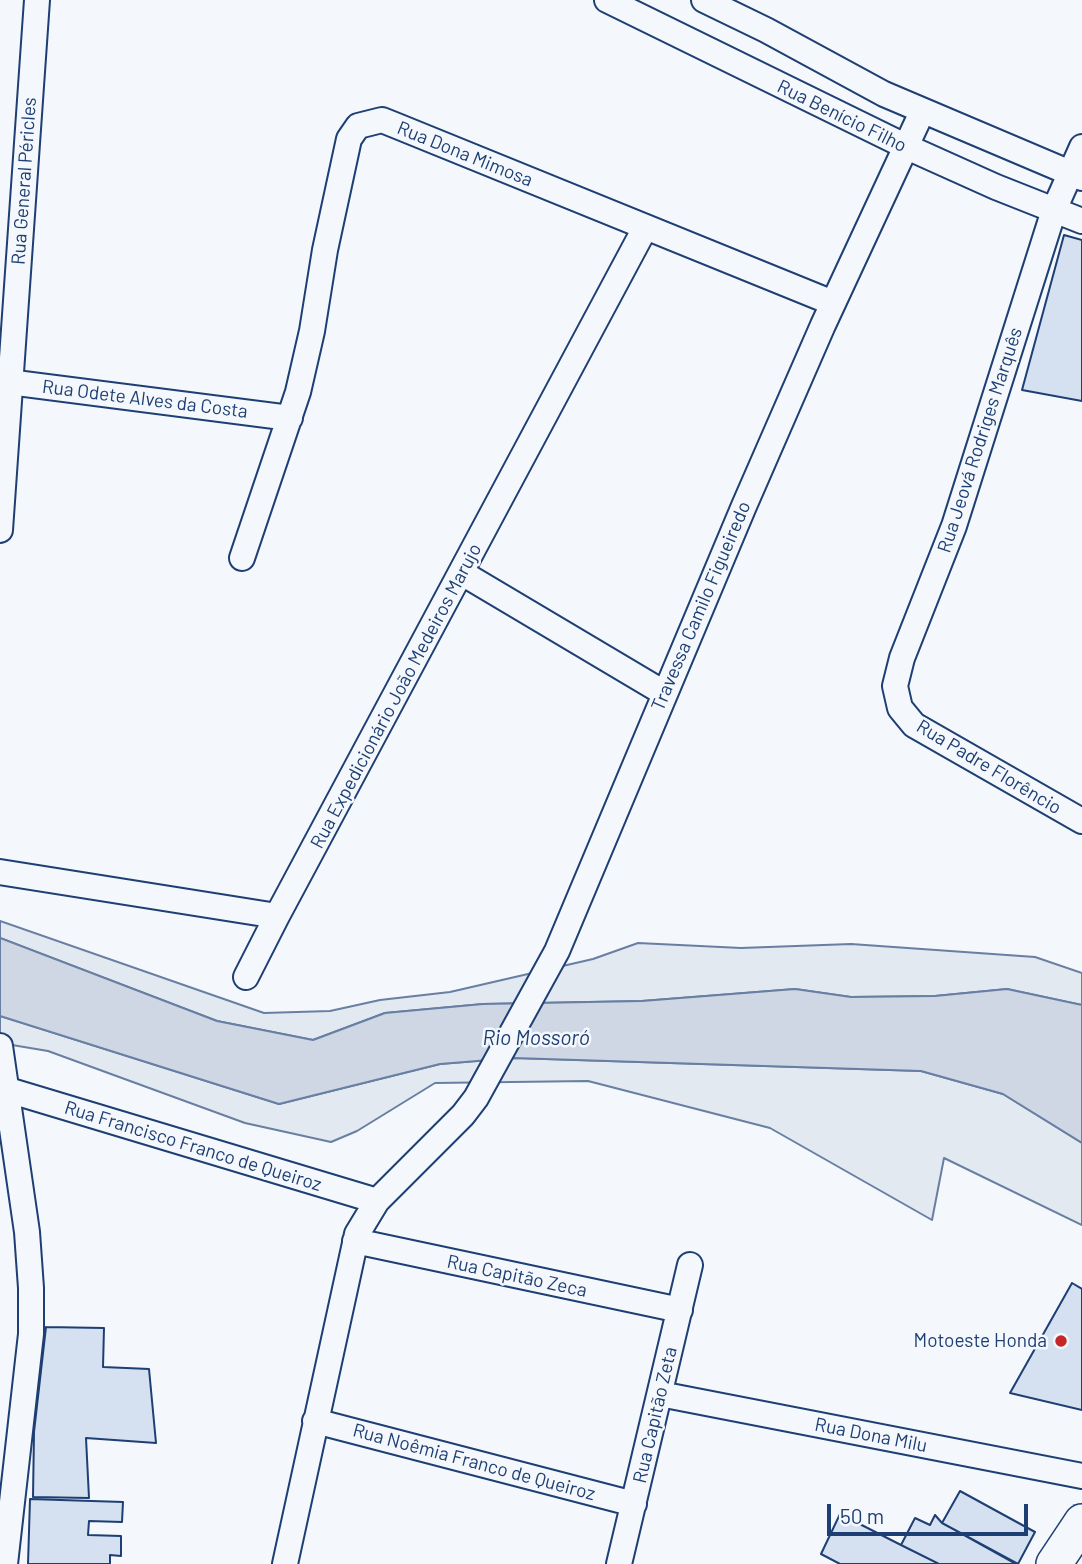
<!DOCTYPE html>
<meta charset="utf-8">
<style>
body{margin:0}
#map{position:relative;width:1082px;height:1564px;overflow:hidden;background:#f4f7fb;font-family:Barlow,sans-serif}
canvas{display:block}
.scale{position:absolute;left:827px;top:1504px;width:201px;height:32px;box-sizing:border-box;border:4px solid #1d3f73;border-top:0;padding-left:9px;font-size:21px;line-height:24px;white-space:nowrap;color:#1d3f73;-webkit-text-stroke:5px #f4f7fb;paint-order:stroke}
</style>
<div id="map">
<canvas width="1082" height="1564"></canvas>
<div class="scale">50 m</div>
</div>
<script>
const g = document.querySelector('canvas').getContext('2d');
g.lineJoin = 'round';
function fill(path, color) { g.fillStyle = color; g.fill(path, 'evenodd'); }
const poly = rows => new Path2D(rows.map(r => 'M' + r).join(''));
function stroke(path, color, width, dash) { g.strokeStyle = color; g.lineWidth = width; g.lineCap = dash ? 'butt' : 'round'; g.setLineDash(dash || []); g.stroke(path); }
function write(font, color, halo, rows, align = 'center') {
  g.font = font + ' Barlow,sans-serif'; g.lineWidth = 5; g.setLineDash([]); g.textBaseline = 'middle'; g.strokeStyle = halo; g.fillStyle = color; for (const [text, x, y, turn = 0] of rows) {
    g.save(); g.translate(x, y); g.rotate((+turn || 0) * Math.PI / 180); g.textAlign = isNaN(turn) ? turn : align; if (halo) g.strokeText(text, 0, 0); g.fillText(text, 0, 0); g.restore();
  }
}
const green = poly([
 [0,921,264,1013,330,1011,380,1000,450,992,593,959,638,943,741,948,851,944,1035,957,1082,973,1082,1005,1007,989,935,996,851,997,795,989,642,1001,483,1004,385,1013,313,1040,217,1021,0,938,0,921],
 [0,1016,279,1104,440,1064,514,1058,921,1071,1003,1094,1082,1143,1082,1225,944,1158,932,1220,770,1128,588,1081,435,1083,357,1131,331,1142,245,1123,48,1051,0,1043,0,1016]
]);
fill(green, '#e3e9f0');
stroke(green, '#687fa3', 2);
const water = poly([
 [0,938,217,1021,313,1040,385,1013,483,1004,642,1001,795,989,851,997,935,996,1007,989,1082,1005,1082,1143,1003,1094,921,1071,514,1058,440,1064,279,1104,0,1016,0,938]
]);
fill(water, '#cfd7e4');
stroke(water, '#687fa3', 2);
const building = poly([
 [1064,235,1082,240,1082,401,1022,390,1064,235],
 [1072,1283,1082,1289,1082,1410,1010,1393,1072,1283],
 [46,1327,104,1328,103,1367,149,1369,156,1443,86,1438,89,1498,33,1497,34,1432,46,1327],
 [960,1491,1035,1532,1018,1564,942,1523,960,1491],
 [30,1499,123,1502,122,1522,89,1521,88,1535,121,1536,121,1556,110,1555,110,1564,28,1564,30,1499],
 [840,1514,901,1545,939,1564,840,1564,821,1554,840,1514],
 [935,1515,942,1523,1016,1564,939,1564,901,1545,915,1518,930,1525,935,1515]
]);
fill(building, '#d5e0f0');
stroke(building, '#1d3f73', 2);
const minor = poly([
 [607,0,907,147,996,187,1082,221],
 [704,0,766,30,884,94,1082,178],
 [1082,147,1054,210,954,526,902,658,895,686,900,708,914,725,1082,821],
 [0,381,290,418],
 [0,530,37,0],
 [242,558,298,392,312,331,325,250,349,139,358,126,382,120,397,126,833,303],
 [462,573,664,693],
 [0,872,277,916,645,228],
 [246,977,277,916],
 [0,1046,27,1232,31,1288,31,1334,5,1564],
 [8,1090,377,1201],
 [355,1241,680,1310],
 [660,1394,1082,1476],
 [315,1421,634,1504],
 [285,1564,357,1234,377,1201,463,1115,476,1098,557,951,744,506,823,325,922,112],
 [619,1564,690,1265]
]);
const secondary = poly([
 [1054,1564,1082,1522]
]);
stroke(minor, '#1d3f73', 28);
stroke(secondary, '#1d3f73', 38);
stroke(minor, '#f4f7fb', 24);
stroke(secondary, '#f4f7fb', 35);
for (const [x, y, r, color] of [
 [1061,1341,7,"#c62828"]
]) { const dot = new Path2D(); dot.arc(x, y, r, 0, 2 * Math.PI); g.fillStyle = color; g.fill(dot); stroke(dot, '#f4f7fb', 2.5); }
write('19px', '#1d3f73', '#f4f7fb', [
 ["Rua Benício Filho",842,116,26],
 ["Rua Dona Mimosa",465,154,22],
 ["Rua General Péricles",24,181,-86],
 ["Rua Odete Alves da Costa",145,399,7],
 ["Rua Jeová Rodriges Marquês",980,440,-72],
 ["Travessa Camilo Figueiredo",701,606,-67],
 ["Rua Expedicionário João Medeiros Marujo",396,696,-62],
 ["Rua Padre Florêncio",989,767,31],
 ["Rua Francisco Franco de Queiroz",193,1146,17],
 ["Rua Capitão Zeca",517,1276,12],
 ["Rua Capitão Zeta",655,1415,-77],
 ["Rua Dona Milu",871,1435,11],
 ["Rua Noêmia Franco de Queiroz",474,1462,15]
]);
write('19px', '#1d3f73', '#f4f7fb', [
 ["Motoeste Honda",1047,1341]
], 'right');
write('italic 21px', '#1d3f73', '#f4f7fb', [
 ["Rio Mossoró",536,1038]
]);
</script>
